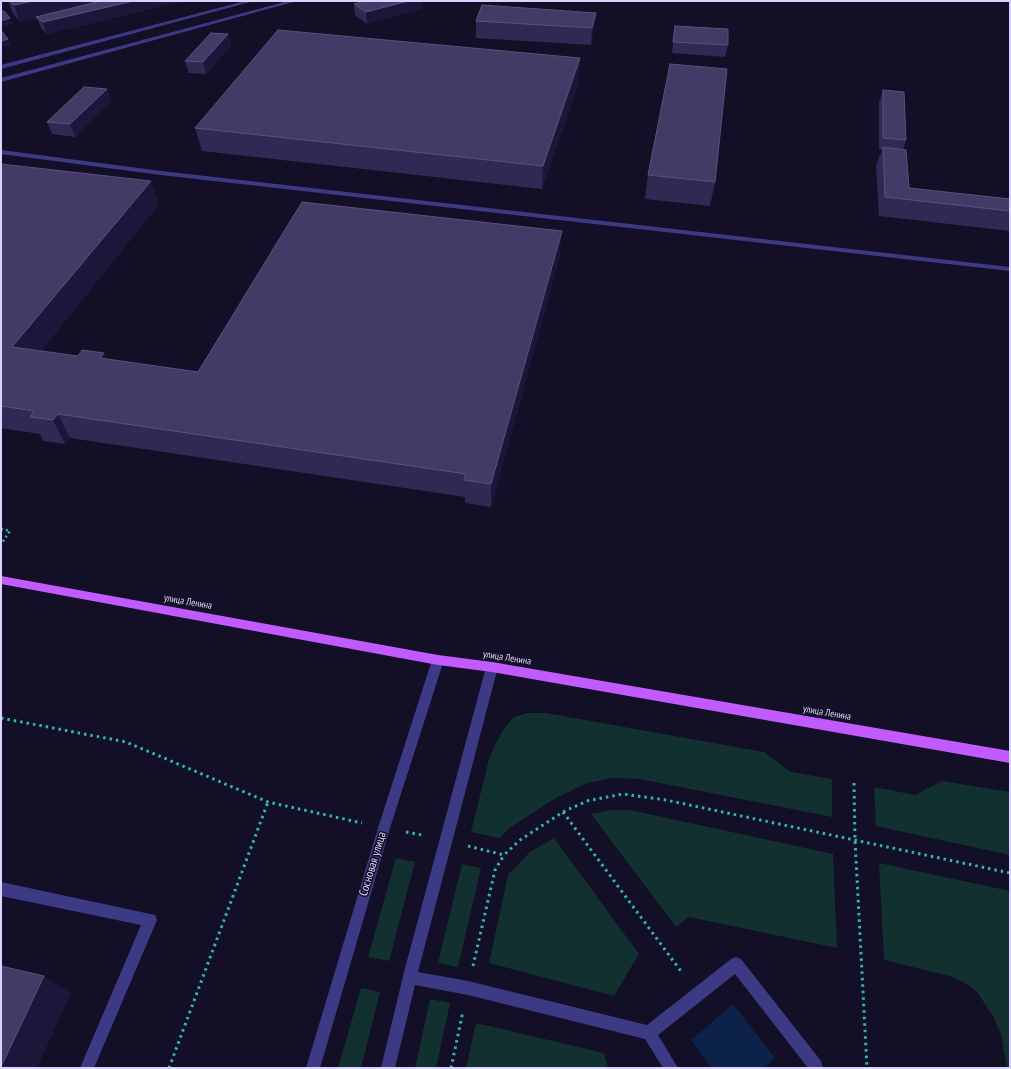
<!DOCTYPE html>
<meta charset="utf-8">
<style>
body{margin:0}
#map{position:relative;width:1011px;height:1069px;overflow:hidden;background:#130f26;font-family:"PT Sans Narrow",sans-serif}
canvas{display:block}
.frame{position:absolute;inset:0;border:2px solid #d9d4ff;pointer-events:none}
</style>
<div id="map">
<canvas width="1011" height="1069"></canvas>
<div class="frame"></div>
</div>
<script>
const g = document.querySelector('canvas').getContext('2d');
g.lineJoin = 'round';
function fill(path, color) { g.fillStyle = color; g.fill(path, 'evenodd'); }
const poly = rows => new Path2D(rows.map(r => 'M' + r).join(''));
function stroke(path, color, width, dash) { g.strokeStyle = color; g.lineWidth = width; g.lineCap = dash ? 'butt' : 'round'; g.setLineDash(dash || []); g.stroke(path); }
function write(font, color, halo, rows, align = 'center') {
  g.font = font + ' "PT Sans Narrow",sans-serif'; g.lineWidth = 3; g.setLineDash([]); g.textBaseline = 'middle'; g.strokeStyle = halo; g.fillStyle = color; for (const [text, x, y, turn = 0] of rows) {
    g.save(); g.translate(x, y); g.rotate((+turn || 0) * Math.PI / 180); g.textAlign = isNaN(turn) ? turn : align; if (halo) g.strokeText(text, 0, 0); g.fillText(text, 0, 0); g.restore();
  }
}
fill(poly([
 [527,713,546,713,764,752,791,772,832,779,832,817,640,779,613,778,587,783,554,799,511,827,499,838,471,832,489,759,496,743,506,726,514,717],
 [942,781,1010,792,1010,855,876,826,874,787,915,795],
 [612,810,630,810,833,854,837,948,689,917,676,927,591,814],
 [554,838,639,954,614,996,489,963,508,875,530,852],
 [396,858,415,862,389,961,368,957],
 [879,863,1010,891,1010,1068,1007,1068,1001,1034,993,1016,977,992,967,984,953,977,884,960],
 [462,864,481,868,458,967,438,963],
 [361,988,380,992,361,1068,338,1068],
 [430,999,450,1003,436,1068,415,1068],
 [476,1023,604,1053,608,1068,466,1068]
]), '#12302f');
fill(poly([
 [733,1004,775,1058,764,1068,711,1068,691,1040]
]), '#0c2248');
stroke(poly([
 [1,529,10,531,1,544]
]), '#2fb8b0', 2.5, [2, 3]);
stroke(poly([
 [1,718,126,742,268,802,362,823],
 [854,783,855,840,867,1068],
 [563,812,683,974],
 [406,832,422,835],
 [468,846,504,855,520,840,563,812,587,801,623,794,666,800,1010,873],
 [473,966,495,870,504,855],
 [169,1068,268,802],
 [451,1068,463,1011]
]), '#2fb8b0', 3, [2.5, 4]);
fill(poly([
 [245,1,254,1,1,69,1,65,245,1],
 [288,1,297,1,1,82,1,78,288,1],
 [1,150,161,171,1010,267,1010,271,161,175,1,154,1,150],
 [438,655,442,657,444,660,390,828,320,1068,306,1068,378,828,432,660,434,657,438,655],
 [492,662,496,664,498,667,418,972,468,981,647,1025,731,959,736,957,741,959,821,1061,823,1068,808,1068,735,974,658,1035,678,1068,663,1068,645,1039,468,995,415,985,395,1068,381,1068,404,972,486,667,488,664,492,662],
 [1,882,155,915,157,920,94,1068,80,1068,141,925,1,896,1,882]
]), '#3d3a85');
fill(poly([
 [1,576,438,655,492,662,1010,751,1010,763,492,672,438,665,1,584,1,576]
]), '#c25bff');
fill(poly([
 [8,1,182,1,47,34,41,28,37,18,20,22,13,13],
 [365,1,423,1,423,8,367,24,355,15,354,4],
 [596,13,594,29,591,45,476,38,476,21],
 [675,26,728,45,725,57,672,53],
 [228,34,231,46,206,74,189,73,185,61],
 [579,81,542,189,202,151,195,128],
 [107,89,111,101,75,137,52,134,47,122],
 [883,90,906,140,903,150,909,188,1010,199,1010,231,879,216,876,165,882,150,879,150,879,102],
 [1,164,159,204,41,351,78,356,104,353,107,359,198,372,560,255,491,507,465,503,465,497,70,438,65,444,43,441,40,434,1,428],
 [648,175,715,182,710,206,645,199]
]), '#312854');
fill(poly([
 [33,1,107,1,36,17,37,18,20,22,14,5],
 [133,1,182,1,47,34,43,22],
 [408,1,423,1,423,8,367,24,366,12],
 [596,13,594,29,591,45,592,28],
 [10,18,13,24,1,27,1,21],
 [228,34,231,46,206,74,203,62],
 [8,39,11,45,1,47,1,41],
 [580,58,579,81,542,189,543,166],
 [107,89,111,101,75,137,70,124],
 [151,181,159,204,25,371,12,347],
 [562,231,560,255,491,507,491,484],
 [104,353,114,377,100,358],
 [58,414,70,438,65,444,53,420],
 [44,976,71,993,37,1068,1,1068]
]), '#1d163a');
const building = poly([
 [10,1,33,1,14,5,10,1],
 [101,1,133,1,43,22,36,17,101,1],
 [365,1,408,1,366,12,354,4,365,1],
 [482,5,596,13,592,28,476,21,482,5],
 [1,11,4,11,10,18,1,21,1,11],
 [675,26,728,29,728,45,673,42,675,26],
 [1,30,8,39,1,41,1,30],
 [278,30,580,58,543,166,195,128,278,30],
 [211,33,228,34,203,62,185,61,211,33],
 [670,64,727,69,715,182,648,175,670,64],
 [84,87,107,89,70,124,47,122,84,87],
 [883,90,904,92,906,140,883,138,883,90],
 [883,147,906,150,909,188,1010,199,1010,211,885,197,883,147],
 [1,164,151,181,12,347,78,356,82,350,104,353,100,358,198,372,302,202,562,231,491,484,464,480,466,474,58,414,53,420,30,417,34,411,1,406,1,164],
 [1,966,44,976,1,1067,1,966]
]);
fill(building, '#433a66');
stroke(building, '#5a527e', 1);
write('10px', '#d9d4ff', '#130f26', [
 ["улица Ленина",188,602,10],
 ["улица Ленина",507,658,9],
 ["улица Ленина",827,713,10]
]);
write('12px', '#d9d4ff', '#130f26', [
 ["Сосновая улица",373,864,-73]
]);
</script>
